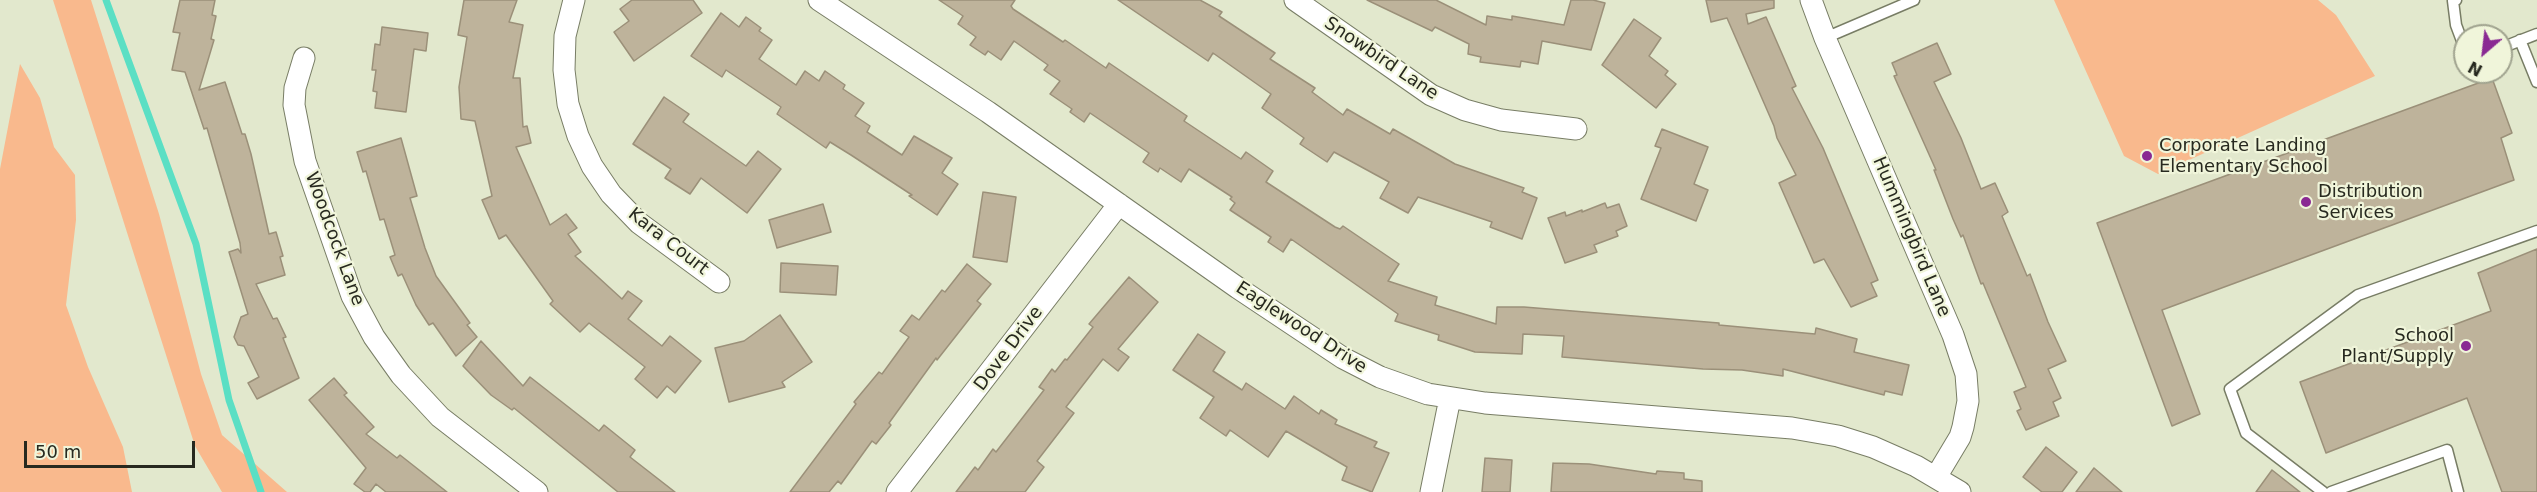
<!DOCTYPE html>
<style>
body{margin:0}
#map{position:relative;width:2537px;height:492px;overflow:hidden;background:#e2e8cd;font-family:"DejaVu Sans",sans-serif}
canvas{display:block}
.north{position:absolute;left:2453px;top:24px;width:60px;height:60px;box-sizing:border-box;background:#f0f5da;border:2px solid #a0a38f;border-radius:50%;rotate:208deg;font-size:16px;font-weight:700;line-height:24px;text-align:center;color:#27291f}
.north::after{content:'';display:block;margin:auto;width:21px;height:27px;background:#8a2993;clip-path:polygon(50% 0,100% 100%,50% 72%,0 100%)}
.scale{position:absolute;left:24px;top:441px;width:171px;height:27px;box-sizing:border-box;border:3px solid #27291f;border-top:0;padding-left:8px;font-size:18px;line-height:21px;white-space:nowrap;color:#27291f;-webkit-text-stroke:4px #f0f5da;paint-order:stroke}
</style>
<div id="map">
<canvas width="2537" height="492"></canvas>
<div class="north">N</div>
<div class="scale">50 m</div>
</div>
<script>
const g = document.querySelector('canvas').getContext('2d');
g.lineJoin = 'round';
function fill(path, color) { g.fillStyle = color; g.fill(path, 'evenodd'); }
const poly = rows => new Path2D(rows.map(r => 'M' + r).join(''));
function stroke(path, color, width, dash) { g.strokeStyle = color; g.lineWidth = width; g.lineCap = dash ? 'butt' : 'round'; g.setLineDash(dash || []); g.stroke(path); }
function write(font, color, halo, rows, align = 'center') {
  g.font = font + ' "DejaVu Sans",sans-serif'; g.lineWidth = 4.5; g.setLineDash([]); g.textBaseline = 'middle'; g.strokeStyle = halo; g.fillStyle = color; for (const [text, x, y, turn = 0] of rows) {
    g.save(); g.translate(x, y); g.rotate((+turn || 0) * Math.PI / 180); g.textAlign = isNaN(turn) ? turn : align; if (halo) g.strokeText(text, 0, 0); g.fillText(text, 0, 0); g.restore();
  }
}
fill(poly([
 [53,0,91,0,159,214,201,374,222,435,287,492,222,492,195,446],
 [2054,0,2318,0,2336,15,2375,76,2158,174,2124,156],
 [20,64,40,98,54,147,75,175,76,220,66,305,88,367,123,447,132,492,0,492,0,169]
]), '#f9b98d');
stroke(poly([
 [106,0,196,244,229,400,261,492]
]), '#5bdfc4', 7);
const building = poly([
 [180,0,215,0,212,15,216,16,211,39,214,40,199,90,225,82,242,134,245,134,251,154,269,234,276,232,283,256,280,257,285,275,256,284,273,319,277,318,286,337,283,338,299,378,257,399,248,383,259,377,244,346,238,345,234,337,241,317,248,314,229,252,238,249,241,253,240,243,207,128,204,129,185,72,172,70,180,33,173,32,180,0],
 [464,0,517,0,509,22,523,25,513,78,520,78,523,127,527,126,531,143,516,147,550,225,566,214,577,228,568,234,581,252,575,256,622,299,628,291,642,301,628,319,662,346,670,336,701,361,675,393,667,386,657,398,635,379,645,367,589,323,580,332,550,304,553,301,506,235,499,239,482,200,492,196,475,121,461,119,459,87,467,37,458,35,464,0],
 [632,0,693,0,702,13,634,61,614,32,629,21,620,9,632,0],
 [939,0,1015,0,1011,6,1013,9,1063,42,1065,40,1106,68,1109,63,1187,116,1184,121,1241,159,1246,152,1273,171,1266,182,1335,227,1340,229,1343,226,1399,264,1388,281,1437,297,1435,305,1496,324,1497,307,1524,307,1719,323,1719,325,1815,334,1816,328,1857,339,1854,352,1909,365,1902,395,1885,391,1884,395,1783,369,1783,376,1742,370,1703,369,1562,357,1564,336,1523,334,1522,354,1475,352,1438,340,1439,335,1395,321,1398,314,1291,239,1283,252,1268,242,1271,237,1230,210,1235,203,1230,199,1232,197,1189,169,1181,182,1160,168,1158,172,1143,162,1149,153,1090,113,1084,122,1070,112,1072,109,1050,94,1060,81,1044,70,1048,65,1014,41,1001,60,988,51,985,55,970,45,976,37,958,24,963,16,939,0],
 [1118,0,1200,0,1222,12,1219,16,1275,53,1270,59,1315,88,1312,92,1343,115,1347,109,1390,134,1393,129,1455,164,1524,188,1522,192,1537,198,1522,239,1490,227,1492,222,1418,197,1408,213,1380,198,1389,182,1334,152,1327,162,1300,144,1304,138,1262,108,1271,94,1213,53,1208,61,1118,0],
 [1367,0,1436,0,1486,25,1487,16,1512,20,1512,16,1564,25,1571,0,1593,0,1605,3,1591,50,1542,41,1538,64,1521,61,1520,67,1480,62,1481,57,1468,54,1469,44,1435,27,1432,31,1367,0],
 [1706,0,1774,0,1774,8,1746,14,1748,24,1766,17,1796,86,1792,88,1823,148,1878,280,1871,283,1877,296,1851,307,1824,259,1814,263,1779,183,1796,175,1777,138,1774,126,1727,18,1711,22,1706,0],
 [721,13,739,27,746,17,761,28,759,31,772,40,759,59,796,85,805,71,819,81,825,71,845,85,843,89,864,103,855,116,870,126,867,132,902,155,914,136,952,158,942,173,958,184,937,215,909,196,912,195,851,155,830,142,826,148,777,114,781,107,726,70,722,77,691,56,721,13],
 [1634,19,1661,38,1649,56,1668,71,1665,75,1676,84,1656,108,1602,65,1634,19],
 [382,27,428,33,426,51,414,49,406,112,375,108,377,92,373,91,376,70,372,70,375,44,380,45,382,27],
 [1937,43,1951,74,1934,82,1961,138,1981,189,1995,183,2008,212,2002,216,2027,276,2030,274,2048,322,2066,361,2048,369,2061,398,2053,402,2059,416,2026,430,2017,411,2021,409,2014,392,2026,387,1983,283,1981,284,1963,235,1961,237,1953,219,1934,170,1936,170,1894,76,1897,75,1892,63,1937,43],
 [2492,78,2512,133,2501,138,2514,180,2162,310,2200,414,2172,426,2097,223,2492,78],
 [664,97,689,114,683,122,746,166,758,151,781,169,747,213,701,178,690,194,665,178,671,169,633,144,664,97],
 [1662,129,1708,147,1694,184,1708,190,1696,221,1641,199,1661,148,1655,146,1662,129],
 [401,138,417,196,410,198,425,248,436,276,470,323,467,325,477,337,456,356,433,323,429,325,416,305,402,274,398,276,390,257,395,255,384,219,380,220,366,171,363,172,357,152,401,138],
 [983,192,1016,197,1007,262,973,257,983,192],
 [1605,203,1607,208,1619,204,1627,226,1616,231,1618,236,1594,245,1597,252,1565,263,1548,218,1565,212,1566,216,1582,210,1582,212,1605,203],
 [823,204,831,232,777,248,769,220,823,204],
 [2537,249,2537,492,2502,492,2467,398,2326,453,2300,382,2491,311,2478,273,2537,249],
 [781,263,838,266,836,295,780,292,781,263],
 [967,264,991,284,977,301,981,304,937,360,936,358,889,423,891,425,876,444,872,441,841,484,838,481,829,492,790,492,856,404,854,402,879,372,882,374,909,337,900,331,912,315,919,320,942,290,945,292,967,264],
 [1129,277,1158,302,1118,349,1129,357,1118,371,1103,359,1066,407,1074,413,1037,461,1044,467,1025,492,956,492,975,467,978,470,993,449,996,452,1044,390,1039,387,1052,369,1055,372,1065,359,1067,360,1093,327,1089,324,1129,277],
 [780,315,812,362,782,382,785,387,729,402,715,348,744,341,780,315],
 [1198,334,1225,352,1213,371,1242,390,1246,383,1285,409,1294,396,1319,414,1321,410,1337,420,1335,424,1377,442,1374,447,1389,453,1372,492,1342,480,1347,467,1286,431,1268,457,1230,430,1226,436,1200,418,1214,397,1173,370,1198,334],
 [481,341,523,386,530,377,599,431,604,425,635,450,630,457,675,492,618,492,514,408,512,410,491,395,463,366,481,341],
 [334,378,347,393,344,395,374,427,366,434,397,458,400,455,447,492,386,492,376,484,370,492,365,492,354,484,366,468,309,400,334,378],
 [2046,447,2077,472,2062,492,2042,492,2023,477,2046,447],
 [1485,458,1512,460,1510,492,1482,492,1485,458],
 [1553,463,1589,464,1656,474,1657,471,1684,473,1684,479,1702,481,1702,492,1551,492,1553,463],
 [2094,468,2122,492,2076,492,2094,468],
 [2272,470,2300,492,2256,492,2272,470]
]);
fill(building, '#beb39b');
stroke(building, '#9b9079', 1.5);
const lane = poly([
 [2456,0,2453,1,2456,25,2465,49],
 [1825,38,1914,0],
 [2520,40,2537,82],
 [2501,48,2537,34],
 [2323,492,2246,433,2230,389,2358,295,2537,231],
 [2331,492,2447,450,2458,492]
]);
const street = poly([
 [574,0,565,36,564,70,568,104,578,136,592,166,611,194,639,223,719,282],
 [819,0,988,112,1238,288,1343,358,1380,377,1428,394,1485,403,1792,428,1838,436,1873,447,1916,466,1960,492],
 [1295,0,1431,95,1465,110,1501,120,1576,129],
 [1811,0,1825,38,1953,335,1966,374,1968,401,1963,427,1960,437,1936,477],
 [304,58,295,88,294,105,305,161,352,296,374,337,401,375,440,417,537,492],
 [897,492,1119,204],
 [1431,492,1450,398]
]);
stroke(lane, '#787d65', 13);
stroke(street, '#787d65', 23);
stroke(lane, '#fff', 10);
stroke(street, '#fff', 21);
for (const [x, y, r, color] of [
 [2147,156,6,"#8a2993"],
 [2306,202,6,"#8a2993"],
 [2466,346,6,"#8a2993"]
]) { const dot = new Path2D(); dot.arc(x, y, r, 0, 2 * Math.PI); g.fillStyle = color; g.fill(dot); stroke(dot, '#f0f5da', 2); }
write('18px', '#27291f', '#f0f5da', [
 ["Snowbird Lane",1381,59,34],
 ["Hummingbird Lane",1911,237,67],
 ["Woodcock Lane",334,239,70],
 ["Kara Court",668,242,38],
 ["Eaglewood Drive",1301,328,33],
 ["Dove Drive",1009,349,-53]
]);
write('18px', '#27291f', '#f0f5da', [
 ["Corporate Landing",2159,146],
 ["Elementary School",2159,167],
 ["Distribution",2318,192],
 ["Services",2318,213],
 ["School",2454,336,"right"],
 ["Plant/Supply",2454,357,"right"]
], 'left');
</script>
